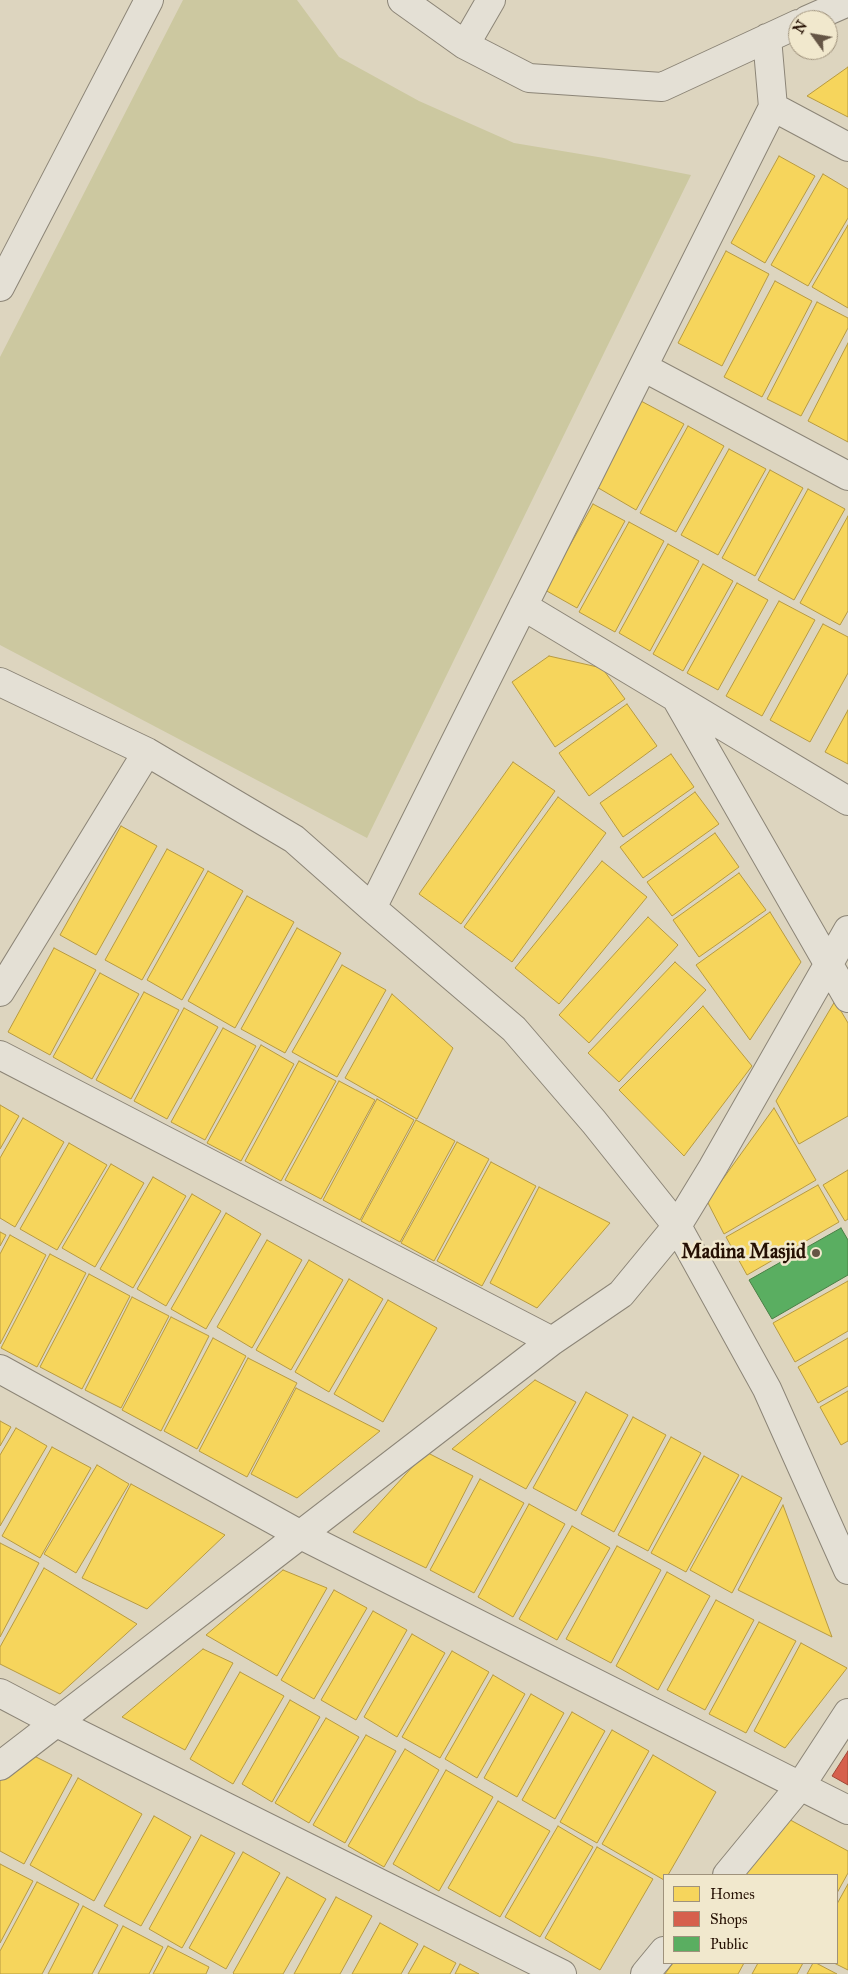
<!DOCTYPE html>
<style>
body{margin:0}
#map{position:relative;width:848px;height:1974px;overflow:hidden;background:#ddd5bf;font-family:"IM FELL Great Primer",serif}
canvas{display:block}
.legend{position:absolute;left:663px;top:1874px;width:175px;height:90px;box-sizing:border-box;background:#f1e8cd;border:1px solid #9f927c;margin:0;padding:6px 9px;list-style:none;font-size:15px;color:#251003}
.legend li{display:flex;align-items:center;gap:10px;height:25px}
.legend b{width:25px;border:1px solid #9f927c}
.north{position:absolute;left:788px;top:10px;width:50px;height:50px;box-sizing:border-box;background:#f1e8cd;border:1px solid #9f927c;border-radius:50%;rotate:302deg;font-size:14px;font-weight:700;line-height:20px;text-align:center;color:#251003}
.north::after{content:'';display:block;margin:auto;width:18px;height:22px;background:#655545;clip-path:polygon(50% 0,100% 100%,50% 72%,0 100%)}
</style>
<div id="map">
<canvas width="848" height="1974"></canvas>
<ul class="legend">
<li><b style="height:14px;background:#f6d55c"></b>Homes</li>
<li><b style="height:14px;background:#d6604d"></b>Shops</li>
<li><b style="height:14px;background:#5aae61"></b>Public</li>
</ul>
<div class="north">N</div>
</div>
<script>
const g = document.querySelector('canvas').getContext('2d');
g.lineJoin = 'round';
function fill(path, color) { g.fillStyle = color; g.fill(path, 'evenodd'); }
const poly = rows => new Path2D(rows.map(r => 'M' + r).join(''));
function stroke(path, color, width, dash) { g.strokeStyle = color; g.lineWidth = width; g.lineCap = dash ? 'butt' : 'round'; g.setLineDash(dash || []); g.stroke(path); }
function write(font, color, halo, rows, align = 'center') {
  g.font = font + ' "IM FELL Great Primer",serif'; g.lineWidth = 5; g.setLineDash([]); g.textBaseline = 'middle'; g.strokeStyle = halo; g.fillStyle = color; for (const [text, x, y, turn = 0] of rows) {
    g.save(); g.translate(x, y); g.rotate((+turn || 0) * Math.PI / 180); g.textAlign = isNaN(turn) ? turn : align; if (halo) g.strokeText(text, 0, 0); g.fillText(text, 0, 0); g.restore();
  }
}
fill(poly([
 [183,0,297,0,339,57,419,101,514,143,604,158,691,175,367,838,0,645,0,357]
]), '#ccc8a0');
const homes = poly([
 [848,67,848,117,807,96,848,67],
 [779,156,815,176,765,263,731,243,779,156],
 [823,174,848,189,848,218,808,286,771,265,823,174],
 [848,225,848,308,812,287,848,225],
 [726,251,769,274,722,366,678,343,726,251],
 [775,281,812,301,762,397,724,377,775,281],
 [817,302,848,318,848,328,801,416,767,399,817,302],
 [848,343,848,442,808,421,848,343],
 [641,401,684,424,636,510,595,486,641,401],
 [688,426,724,446,676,532,640,513,688,426],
 [729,449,766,469,718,555,681,535,729,449],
 [770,470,803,488,755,576,722,558,770,470],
 [808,489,845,509,794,600,758,580,808,489],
 [593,504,625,521,577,608,545,590,593,504],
 [848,516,848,611,840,625,800,603,848,516],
 [629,522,664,541,615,632,579,612,629,522],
 [668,544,699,561,650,651,619,633,668,544],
 [703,564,733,581,683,671,653,654,703,564],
 [737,583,768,600,718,690,687,673,737,583],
 [779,601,815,620,762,716,726,696,779,601],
 [823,624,848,637,848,673,810,742,770,720,823,624],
 [549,656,602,668,625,699,555,747,512,682,549,656],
 [627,704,657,746,589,796,559,753,627,704],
 [848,710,848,764,825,752,848,710],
 [671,754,694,787,623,837,600,803,671,754],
 [513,762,555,791,461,924,419,894,513,762],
 [695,792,719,824,643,878,620,847,695,792],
 [558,797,606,833,512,962,464,927,558,797],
 [121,826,157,846,96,955,60,935,121,826],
 [715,833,739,867,672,916,647,882,715,833],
 [167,849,204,869,142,980,105,960,167,849],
 [602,861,647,897,559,1004,515,968,602,861],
 [208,871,243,891,182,1000,147,980,208,871],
 [739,873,766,910,699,957,673,920,739,873],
 [247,896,294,922,235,1028,188,1001,247,896],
 [770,912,801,962,750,1040,696,965,770,912],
 [648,917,678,945,589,1043,559,1015,648,917],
 [297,928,341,953,285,1053,241,1029,297,928],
 [54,948,96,970,50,1055,8,1032,54,948],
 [675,962,706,990,619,1082,588,1053,675,962],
 [342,965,386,990,337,1077,292,1052,342,965],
 [100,973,139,994,92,1079,53,1057,100,973],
 [144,992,179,1010,131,1099,96,1080,144,992],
 [392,994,453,1048,417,1119,345,1078,392,994],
 [835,1001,848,1023,848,1116,799,1144,776,1101,835,1001],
 [703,1006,752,1066,684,1156,619,1090,703,1006],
 [184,1008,218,1027,167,1119,134,1101,184,1008],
 [223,1028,256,1046,205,1140,171,1122,223,1028],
 [261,1045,294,1064,241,1161,207,1143,261,1045],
 [299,1061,336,1081,281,1181,245,1161,299,1061],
 [339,1081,375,1100,321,1199,285,1180,339,1081],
 [377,1099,414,1120,360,1220,323,1200,377,1099],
 [0,1105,19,1116,0,1149,0,1105],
 [774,1108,816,1180,724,1234,707,1201,774,1108],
 [23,1118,64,1142,15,1227,0,1218,0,1158,23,1118],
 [416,1120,455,1141,400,1242,361,1221,416,1120],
 [457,1142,489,1159,434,1261,401,1243,457,1142],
 [69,1143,107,1165,57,1250,20,1229,69,1143],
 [491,1162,536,1186,482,1286,437,1261,491,1162],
 [111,1164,144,1183,95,1267,62,1248,111,1164],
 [848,1170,848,1219,845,1221,823,1185,848,1170],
 [153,1177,186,1196,133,1288,100,1269,153,1177],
 [818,1185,839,1222,747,1275,726,1237,818,1185],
 [539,1187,610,1223,537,1308,490,1283,539,1187],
 [192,1194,221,1211,166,1306,137,1289,192,1194],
 [226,1213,261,1234,206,1329,171,1309,226,1213],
 [0,1232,6,1235,0,1246,0,1232],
 [10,1235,46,1255,0,1344,0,1254,10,1235],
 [267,1240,302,1260,252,1348,217,1327,267,1240],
 [50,1254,86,1273,37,1367,1,1348,50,1254],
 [309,1260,343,1280,291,1370,256,1350,309,1260],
 [89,1274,130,1296,82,1389,40,1367,89,1274],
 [349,1279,383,1299,329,1392,295,1372,349,1279],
 [848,1281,848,1331,795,1362,773,1323,848,1281],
 [132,1297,169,1316,121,1408,85,1390,132,1297],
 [388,1300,437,1328,383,1422,334,1394,388,1300],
 [171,1317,209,1336,161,1431,122,1410,171,1317],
 [213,1338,246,1356,197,1449,164,1431,213,1338],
 [848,1338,848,1386,818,1403,798,1367,848,1338],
 [248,1358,297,1383,247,1477,199,1451,248,1358],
 [535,1380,576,1402,526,1489,452,1449,535,1380],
 [296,1388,380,1431,297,1498,251,1474,296,1388],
 [848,1391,848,1441,841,1445,820,1407,848,1391],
 [586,1392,628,1415,576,1511,533,1488,586,1392],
 [633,1417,666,1435,614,1532,581,1514,633,1417],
 [0,1421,11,1427,0,1446,0,1421],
 [16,1428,47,1446,0,1526,0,1455,16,1428],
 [671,1437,701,1453,648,1551,618,1535,671,1437],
 [52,1447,91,1468,40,1558,2,1536,52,1447],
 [426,1452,473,1476,426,1568,353,1532,426,1452],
 [704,1456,739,1475,686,1572,651,1553,704,1456],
 [97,1465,129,1484,76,1573,44,1554,97,1465],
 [742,1476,782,1498,732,1593,690,1570,742,1476],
 [480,1479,524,1503,474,1593,430,1570,480,1479],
 [131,1484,225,1535,147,1609,82,1578,131,1484],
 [529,1504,565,1524,513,1617,478,1597,529,1504],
 [783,1505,832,1637,738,1590,783,1505],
 [572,1526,610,1548,557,1640,519,1619,572,1526],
 [0,1543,39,1563,0,1637,0,1543],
 [617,1546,661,1570,611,1663,566,1639,617,1546],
 [44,1568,137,1624,60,1694,0,1664,0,1647,44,1568],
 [283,1570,327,1588,277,1676,206,1635,283,1570],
 [667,1572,710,1596,658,1690,616,1666,667,1572],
 [334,1590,367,1608,314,1699,281,1680,334,1590],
 [716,1600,754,1620,705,1710,667,1690,716,1600],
 [373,1611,407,1630,356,1720,321,1700,373,1611],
 [759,1622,796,1641,746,1733,709,1714,759,1622],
 [412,1634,445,1653,397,1737,364,1717,412,1634],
 [801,1643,847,1668,785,1748,754,1731,801,1643],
 [203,1649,233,1663,185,1750,122,1717,203,1649],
 [452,1651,489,1672,440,1758,402,1737,452,1651],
 [240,1672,284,1696,233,1784,190,1759,240,1672],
 [493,1675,525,1694,477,1778,445,1759,493,1675],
 [531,1694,564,1713,517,1797,484,1778,531,1694],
 [290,1700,320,1717,272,1802,242,1784,290,1700],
 [572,1712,605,1731,555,1819,522,1800,572,1712],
 [326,1718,359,1737,309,1823,275,1803,326,1718],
 [612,1730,649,1751,597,1843,560,1822,612,1730],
 [366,1735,396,1751,345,1843,313,1825,366,1735],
 [405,1749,439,1770,384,1867,348,1846,405,1749],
 [30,1754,72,1775,24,1864,0,1851,0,1780,30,1754],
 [653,1755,716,1792,668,1875,664,1875,664,1880,602,1844,653,1755],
 [446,1770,493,1797,439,1891,393,1864,446,1770],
 [78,1778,142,1814,94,1901,30,1865,78,1778],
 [498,1801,550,1831,500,1917,448,1888,498,1801],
 [781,1815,848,1851,848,1873,837,1893,837,1875,733,1875,781,1815],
 [154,1816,191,1837,141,1926,104,1906,154,1816],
 [558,1826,593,1847,540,1937,505,1917,558,1826],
 [201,1835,235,1853,182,1948,149,1929,201,1835],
 [597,1847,653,1879,600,1970,545,1938,597,1847],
 [243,1852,280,1873,226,1969,189,1948,243,1852],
 [0,1864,33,1881,0,1943,0,1864],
 [287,1877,326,1899,283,1974,234,1974,233,1973,287,1877],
 [37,1882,79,1904,42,1974,0,1974,0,1951,37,1882],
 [848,1884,848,1970,834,1963,837,1963,837,1904,848,1884],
 [336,1897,372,1916,340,1974,294,1974,336,1897],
 [83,1906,118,1925,92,1974,48,1974,83,1906],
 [380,1923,418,1944,401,1974,352,1974,380,1923],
 [123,1926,163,1947,149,1974,98,1974,123,1926],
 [168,1946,209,1967,206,1974,153,1974,168,1946],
 [424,1946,456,1963,450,1974,408,1974,424,1946],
 [673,1963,744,1963,738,1974,665,1974,673,1963],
 [758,1963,803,1963,797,1974,752,1974,758,1963],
 [813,1963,816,1963,837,1974,807,1974,813,1963],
 [460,1964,479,1974,455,1974,460,1964]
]);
fill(homes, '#f6d55c');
stroke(homes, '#b79a41', 1);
const shops = poly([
 [848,1751,848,1785,832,1776,848,1751]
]);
fill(shops, '#d6604d');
stroke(shops, '#a14837', 1);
const public = poly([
 [841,1228,848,1240,848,1275,772,1319,749,1280,841,1228]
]);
fill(public, '#5aae61');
stroke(public, '#4a7f45', 1);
const minor = poly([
 [402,0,465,45,529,78,662,87,798,24],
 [807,20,848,2],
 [465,45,491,0],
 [773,107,848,147],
 [0,287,149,0],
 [643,367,848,476],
 [523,606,848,801],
 [0,682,147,752,294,839,372,908,514,1029,594,1122,677,1226,767,1389,848,1570],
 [676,698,848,998],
 [372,908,773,107,767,38],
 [0,992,147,752],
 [0,1055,552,1341],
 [0,1369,301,1535,848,1810],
 [0,1693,57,1723,562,1974],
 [0,1766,552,1341,621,1294,677,1226,713,1167,848,930],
 [727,1875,801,1785,848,1713],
 [645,1974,664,1951]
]);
stroke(minor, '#8c8577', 30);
stroke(minor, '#e4e0d5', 28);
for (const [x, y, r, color] of [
 [816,1253,5,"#655545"]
]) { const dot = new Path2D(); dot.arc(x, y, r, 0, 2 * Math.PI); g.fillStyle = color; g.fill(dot); stroke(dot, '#f1e8cd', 2); }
write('bold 20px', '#251003', '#f1e8cd', [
 ["Madina Masjid",806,1253]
], 'right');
</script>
